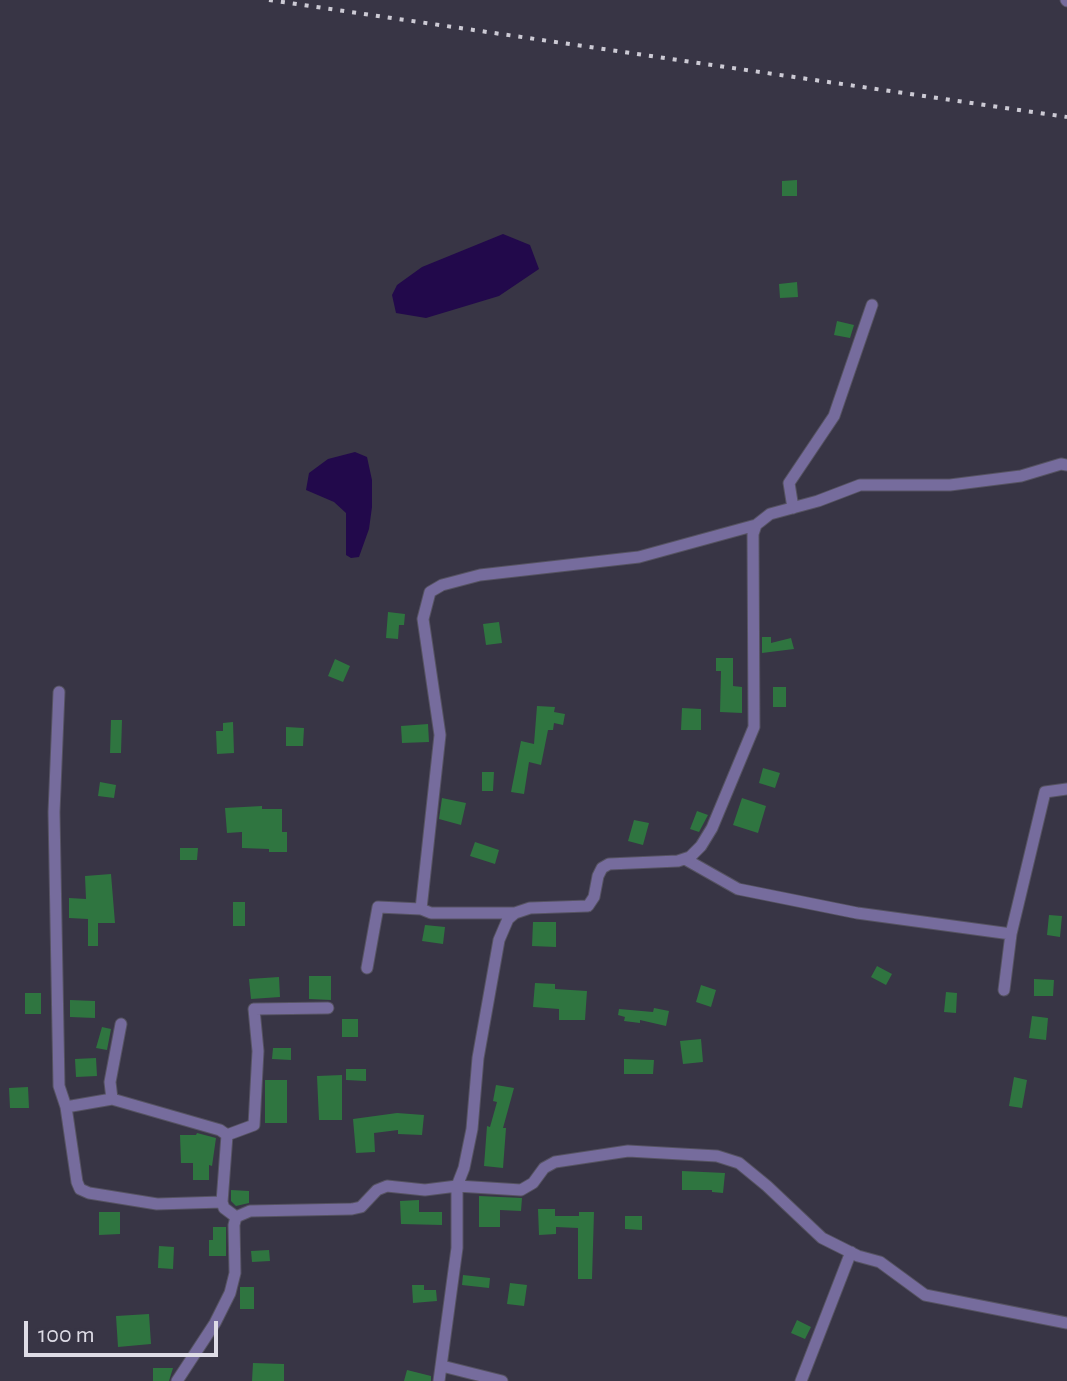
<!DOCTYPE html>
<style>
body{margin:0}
#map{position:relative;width:1067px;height:1381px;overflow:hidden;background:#383545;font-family:"Alegreya Sans",sans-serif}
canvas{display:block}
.scale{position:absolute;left:24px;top:1321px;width:194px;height:36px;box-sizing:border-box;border:4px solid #dedce6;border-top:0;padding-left:10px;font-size:24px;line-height:28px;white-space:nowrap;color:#dedce6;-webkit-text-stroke:6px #383545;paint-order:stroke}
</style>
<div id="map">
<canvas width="1067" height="1381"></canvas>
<div class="scale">100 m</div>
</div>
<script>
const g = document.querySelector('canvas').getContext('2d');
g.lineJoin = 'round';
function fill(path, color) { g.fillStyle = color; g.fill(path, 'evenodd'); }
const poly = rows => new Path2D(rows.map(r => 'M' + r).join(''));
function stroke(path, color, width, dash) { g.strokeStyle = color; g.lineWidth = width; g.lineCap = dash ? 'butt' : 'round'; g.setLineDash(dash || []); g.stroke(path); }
fill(poly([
 [503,234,530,245,539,269,499,296,456,309,426,318,396,313,392,295,397,285,422,267],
 [355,452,367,457,372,480,372,507,369,529,359,557,351,558,346,555,346,513,334,502,306,490,309,473,328,459]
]), '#22094b');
fill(poly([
 [797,180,797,196,782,196,782,181],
 [797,282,798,297,780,298,779,284],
 [837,321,854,325,850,338,834,335],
 [388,612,405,614,404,625,399,625,398,639,386,638],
 [499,622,502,643,486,645,483,624],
 [762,637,771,637,771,643,791,638,794,649,762,653],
 [716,658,733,658,733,686,742,687,742,713,720,712,721,671,716,671],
 [335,659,350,666,343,682,328,676],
 [773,687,786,687,786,707,773,707],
 [537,706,555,707,554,712,565,714,563,725,554,723,553,730,548,730,541,765,529,762,524,794,511,792,521,741,534,744],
 [682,708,701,709,701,730,681,730],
 [111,720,122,720,121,753,110,753],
 [233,722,234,753,217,754,216,731,223,731,223,723],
 [428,724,429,742,402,743,401,726],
 [286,727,304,728,303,746,286,746],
 [763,768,780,773,775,788,759,783],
 [482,772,494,772,493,791,482,791],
 [100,782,116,785,114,798,98,796],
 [442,798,466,803,461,825,439,819],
 [742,798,766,806,758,833,733,825],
 [262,806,262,809,282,809,282,832,287,832,287,852,269,852,269,849,242,848,242,832,227,833,225,808],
 [697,811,708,815,699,832,690,829],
 [634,820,649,823,643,845,628,841],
 [475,842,499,850,495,864,470,856],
 [180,848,198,848,197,860,180,860],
 [111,874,115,923,98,923,98,946,88,946,88,919,69,918,69,898,86,899,85,876],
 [233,902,245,902,245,926,233,926],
 [1049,915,1062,916,1060,937,1047,935],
 [533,922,556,922,556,947,532,946],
 [425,925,445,927,443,944,422,941],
 [877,966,892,974,886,985,871,977],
 [309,976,331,976,331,1000,309,999],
 [279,977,280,997,251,999,249,979],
 [1034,979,1054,980,1053,996,1034,996],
 [535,983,555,984,555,989,587,991,585,1020,559,1020,559,1009,533,1007],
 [701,985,716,990,711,1007,696,1002],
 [946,992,957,993,956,1013,944,1012],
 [25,993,41,993,41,1014,25,1014],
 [70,1000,95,1001,95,1018,70,1017],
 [654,1008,669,1011,666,1026,640,1020,640,1023,624,1021,625,1017,618,1015,619,1009,653,1012],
 [1032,1016,1048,1018,1046,1040,1029,1038],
 [342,1019,358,1019,358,1037,342,1037],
 [102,1027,111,1029,107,1050,96,1048],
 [701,1039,703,1062,683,1064,680,1041],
 [273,1048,291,1048,291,1060,272,1059],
 [96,1058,97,1076,76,1077,75,1059],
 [624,1059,654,1060,653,1074,624,1074],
 [346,1069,366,1069,366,1081,346,1080],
 [342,1075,342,1120,319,1120,317,1076],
 [1014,1077,1027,1080,1022,1108,1009,1106],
 [265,1080,287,1080,287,1123,265,1123],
 [496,1085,514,1088,503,1128,506,1128,503,1168,484,1166,487,1126,490,1127,497,1102,493,1101],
 [28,1087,29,1108,10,1108,9,1088],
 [397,1113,424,1115,422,1135,398,1134,398,1130,374,1133,375,1152,356,1153,353,1119],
 [197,1133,216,1138,212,1166,209,1165,209,1180,193,1180,193,1163,181,1163,180,1135,196,1135],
 [682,1171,725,1173,723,1193,712,1192,712,1190,682,1190],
 [231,1190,249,1191,249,1203,236,1206,231,1201],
 [479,1196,522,1198,521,1211,500,1210,500,1227,479,1227],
 [419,1200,419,1212,442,1212,442,1225,401,1224,400,1201],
 [538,1209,555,1209,555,1216,579,1216,579,1212,594,1212,592,1279,578,1279,578,1228,556,1227,556,1234,539,1235],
 [99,1212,120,1212,120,1234,99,1235],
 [625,1216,642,1216,642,1230,625,1229],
 [213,1227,226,1227,226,1256,209,1256,209,1240,213,1240],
 [159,1246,174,1247,173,1269,158,1268],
 [269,1250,270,1261,252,1262,251,1251],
 [463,1275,490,1278,489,1288,462,1285],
 [510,1283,527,1285,524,1306,507,1304],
 [412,1285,424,1285,424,1290,436,1290,437,1301,413,1303],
 [240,1287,254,1287,254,1309,240,1309],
 [149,1314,151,1344,118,1347,116,1316],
 [797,1320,811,1327,805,1339,791,1333],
 [253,1363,284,1364,284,1381,252,1381],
 [153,1368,173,1368,169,1381,153,1381],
 [407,1370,431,1376,431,1381,404,1381]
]), '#2f7540');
const street = poly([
 [1066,0,1067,1],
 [793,508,789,483,834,416,872,305],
 [59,692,54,812,59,1086,66,1107,77,1182,80,1189,89,1193,157,1204,222,1202],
 [685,859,738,889,857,913,1011,934,1004,990],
 [515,913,431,913,421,909,440,735,423,619,430,592,442,585,480,575,639,557,756,525],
 [1011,934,1045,792,1067,789],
 [367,968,378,907,421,909],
 [112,1099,110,1082,121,1024],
 [66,1107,112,1099,220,1130,227,1135,222,1202,224,1208,236,1217],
 [227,1135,254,1125,258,1051,254,1009,328,1008],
 [442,1366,502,1381],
 [177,1381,215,1323,230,1293,235,1273,234,1225,236,1217,250,1211,352,1209,361,1207,377,1190,387,1186,425,1190,457,1186,464,1168,472,1129,478,1058,499,940,508,919,515,913,530,908,588,906,594,897,598,876,602,868,609,864,678,861,690,857,701,846,712,828,754,727,753,534,756,525,770,514,818,501,860,485,950,485,1021,476,1061,464,1067,465],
 [439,1381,457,1248,457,1186,521,1190,533,1183,544,1168,555,1162,628,1151,717,1156,739,1163,767,1186,822,1238,858,1256,880,1262,925,1295,1067,1323],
 [801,1381,851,1252]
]);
stroke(street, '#565362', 13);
stroke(street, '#766c9d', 11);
stroke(poly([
 [269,0,1067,117]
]), '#cccad4', 4, [4, 8]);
</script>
